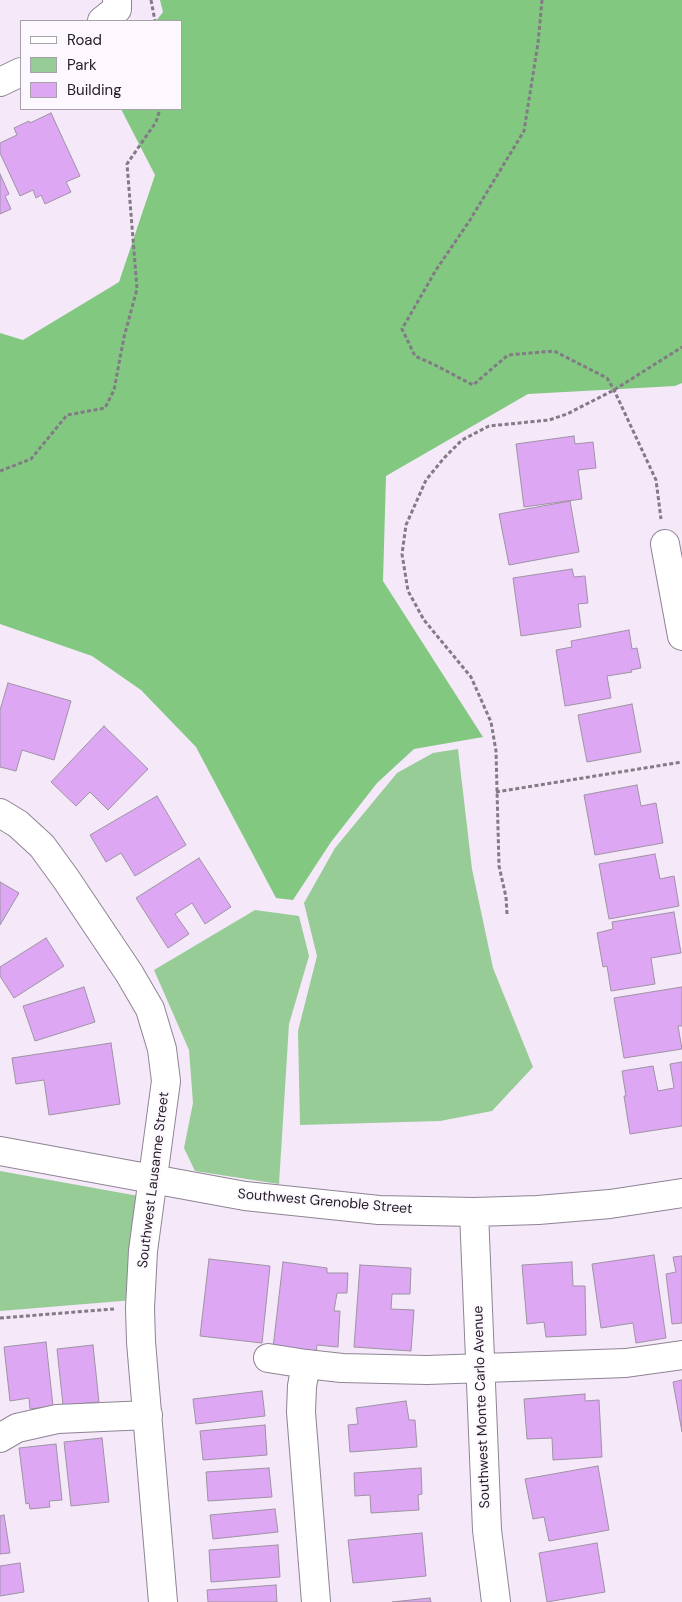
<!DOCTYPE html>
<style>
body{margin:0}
#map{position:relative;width:682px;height:1602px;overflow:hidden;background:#f4e8f9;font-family:"DM Sans",sans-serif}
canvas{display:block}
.legend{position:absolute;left:20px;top:20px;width:162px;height:90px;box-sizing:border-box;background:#fdf8ff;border:1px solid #a6a2a8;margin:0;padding:6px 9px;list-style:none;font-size:15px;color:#242026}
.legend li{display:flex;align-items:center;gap:10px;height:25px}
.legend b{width:25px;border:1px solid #a6a2a8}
</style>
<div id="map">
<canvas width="682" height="1602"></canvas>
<ul class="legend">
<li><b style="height:6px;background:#fff"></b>Road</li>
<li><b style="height:14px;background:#97cc96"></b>Park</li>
<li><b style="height:14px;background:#dda7f4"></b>Building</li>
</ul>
</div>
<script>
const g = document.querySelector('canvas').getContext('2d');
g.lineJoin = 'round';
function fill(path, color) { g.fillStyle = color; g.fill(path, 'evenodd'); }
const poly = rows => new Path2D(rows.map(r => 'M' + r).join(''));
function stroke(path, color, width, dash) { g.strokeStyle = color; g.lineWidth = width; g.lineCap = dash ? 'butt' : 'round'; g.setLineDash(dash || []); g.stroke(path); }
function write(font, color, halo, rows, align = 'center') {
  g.font = font + ' "DM Sans",sans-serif'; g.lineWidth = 4; g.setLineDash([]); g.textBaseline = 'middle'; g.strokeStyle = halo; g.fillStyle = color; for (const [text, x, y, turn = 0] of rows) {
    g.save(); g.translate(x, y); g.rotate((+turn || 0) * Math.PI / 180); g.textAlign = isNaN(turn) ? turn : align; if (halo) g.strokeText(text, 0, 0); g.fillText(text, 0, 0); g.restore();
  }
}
fill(poly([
 [458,749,472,869,493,968,533,1067,492,1111,440,1121,300,1125,298,1031,317,956,304,903,335,848,397,773,433,753],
 [255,910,299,916,309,956,289,1024,279,1184,195,1171,184,1148,193,1103,189,1050,154,970],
 [0,1171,144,1197,134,1300,0,1311]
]), '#97cc96');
fill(poly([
 [160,0,682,0,682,383,675,386,528,394,386,476,383,581,483,737,414,749,377,783,331,842,293,900,276,898,196,747,141,690,92,656,0,624,0,333,23,340,119,282,155,175,121,109,181,109,181,21,156,21,163,12]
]), '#82c881');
const building = poly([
 [51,113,80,176,66,182,71,192,45,204,41,195,36,198,33,190,20,196,0,153,0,143,17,135,14,128,29,121,30,123,51,113],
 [0,174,9,194,5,196,11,209,0,214,0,174],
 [574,436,575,444,593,442,596,468,578,470,582,499,524,507,516,444,574,436],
 [570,501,579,552,509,565,499,514,570,501],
 [572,569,574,577,585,576,588,603,578,604,581,627,521,636,513,578,572,569],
 [629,630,632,649,637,648,641,668,631,670,632,672,607,676,611,698,565,706,556,650,572,647,571,641,629,630],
 [8,683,71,701,54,760,22,750,16,771,0,767,0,710,8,683],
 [632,704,641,752,587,762,578,715,632,704],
 [104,726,148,769,108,810,90,792,76,806,51,782,104,726],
 [637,785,641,806,656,803,663,843,595,855,584,795,637,785],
 [157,796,186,845,135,876,121,853,106,862,90,835,157,796],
 [655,854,660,879,674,876,679,906,609,919,599,864,655,854],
 [199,858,231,907,205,924,192,903,175,914,189,934,168,948,136,898,199,858],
 [0,882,19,893,0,925,0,882],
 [674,912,681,953,651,958,655,984,611,991,607,966,603,967,597,933,613,929,612,922,674,912],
 [46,938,64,966,14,998,0,976,0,967,46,938],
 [84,987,95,1022,35,1041,23,1006,84,987],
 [682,987,682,1026,678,1026,682,1049,624,1058,614,998,682,987],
 [111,1043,120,1104,49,1115,44,1080,16,1084,12,1058,111,1043],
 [682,1062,682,1126,630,1134,624,1096,626,1096,622,1071,653,1066,658,1091,674,1088,670,1064,682,1062],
 [654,1255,666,1338,636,1343,633,1323,601,1328,592,1264,654,1255],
 [682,1256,682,1323,672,1324,666,1274,676,1272,673,1257,682,1256],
 [209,1259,270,1266,262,1343,200,1336,209,1259],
 [283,1262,327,1268,327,1273,348,1273,347,1293,337,1293,334,1311,340,1311,338,1347,317,1345,316,1354,273,1348,283,1262],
 [572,1262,573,1286,585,1286,586,1335,546,1337,544,1322,527,1324,522,1265,572,1262],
 [360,1265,411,1268,410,1294,392,1294,391,1309,414,1310,411,1351,354,1347,360,1265],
 [46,1342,53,1406,30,1409,29,1398,10,1401,4,1347,46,1342],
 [93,1345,99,1402,63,1405,57,1349,93,1345],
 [682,1380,682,1432,673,1382,682,1380],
 [262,1391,265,1416,196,1424,193,1399,262,1391],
 [585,1394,585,1401,599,1400,602,1457,553,1460,552,1438,527,1439,524,1399,585,1394],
 [406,1401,409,1420,415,1420,417,1447,350,1452,348,1425,358,1424,356,1408,406,1401],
 [265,1425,267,1455,203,1460,200,1431,265,1425],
 [102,1438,109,1502,71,1506,64,1442,102,1438],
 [56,1444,62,1500,49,1501,50,1507,30,1509,29,1503,26,1504,19,1448,56,1444],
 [598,1466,609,1530,549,1541,544,1517,533,1519,525,1479,598,1466],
 [269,1468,272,1497,208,1501,206,1472,269,1468],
 [421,1468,422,1494,418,1495,419,1510,371,1513,370,1495,355,1496,354,1473,421,1468],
 [275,1509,278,1532,213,1539,210,1515,275,1509],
 [4,1515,10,1553,0,1554,0,1516,4,1515],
 [422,1533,426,1576,353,1583,348,1540,422,1533],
 [597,1543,605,1592,547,1602,539,1553,597,1543],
 [278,1545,280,1577,211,1582,209,1550,278,1545],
 [20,1563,24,1592,0,1596,0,1566,20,1563],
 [276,1585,277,1602,208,1602,207,1590,276,1585],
 [430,1598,431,1602,392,1602,430,1598]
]);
fill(building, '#dda7f4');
stroke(building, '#9e93a3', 1);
const minor = poly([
 [102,21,117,9,117,0],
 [0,82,21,72],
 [665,544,682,636],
 [0,813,18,824,42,846,66,879,129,973,150,1009,162,1049,166,1081,143,1251,140,1308,141,1342,163,1602],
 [0,1151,245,1196,379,1210,474,1212,538,1210,610,1204,682,1193],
 [474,1212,487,1530,496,1602],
 [268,1358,306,1364,342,1368,427,1370,626,1363,682,1355],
 [306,1364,302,1386,301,1412,316,1602],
 [0,1438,17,1428,57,1419,148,1415]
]);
stroke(minor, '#8e8493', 30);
stroke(poly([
 [151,0,155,21],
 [542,0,538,43,524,131,470,220,436,270,402,329,415,356,435,365,473,385,508,355,554,351,607,378,614,390,656,480,661,519],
 [0,471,31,459,67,415,105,408,114,390,124,337,137,289,127,164,156,122,160,109],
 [496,792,682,762],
 [507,914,506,897,499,866,496,751,491,722,471,677,424,620,408,591,402,554,406,525,426,480,444,458,462,440,489,426,549,420,567,414,614,390,682,347],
 [0,1318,114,1309]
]), '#827a85', 3, [4, 2.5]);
stroke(minor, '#fff', 28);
write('14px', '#242026', '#fdf8ff', [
 ["Southwest Lausanne Street",154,1180,-83],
 ["Southwest Grenoble Street",325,1202,5],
 ["Southwest Monte Carlo Avenue",482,1407,-92]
]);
</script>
